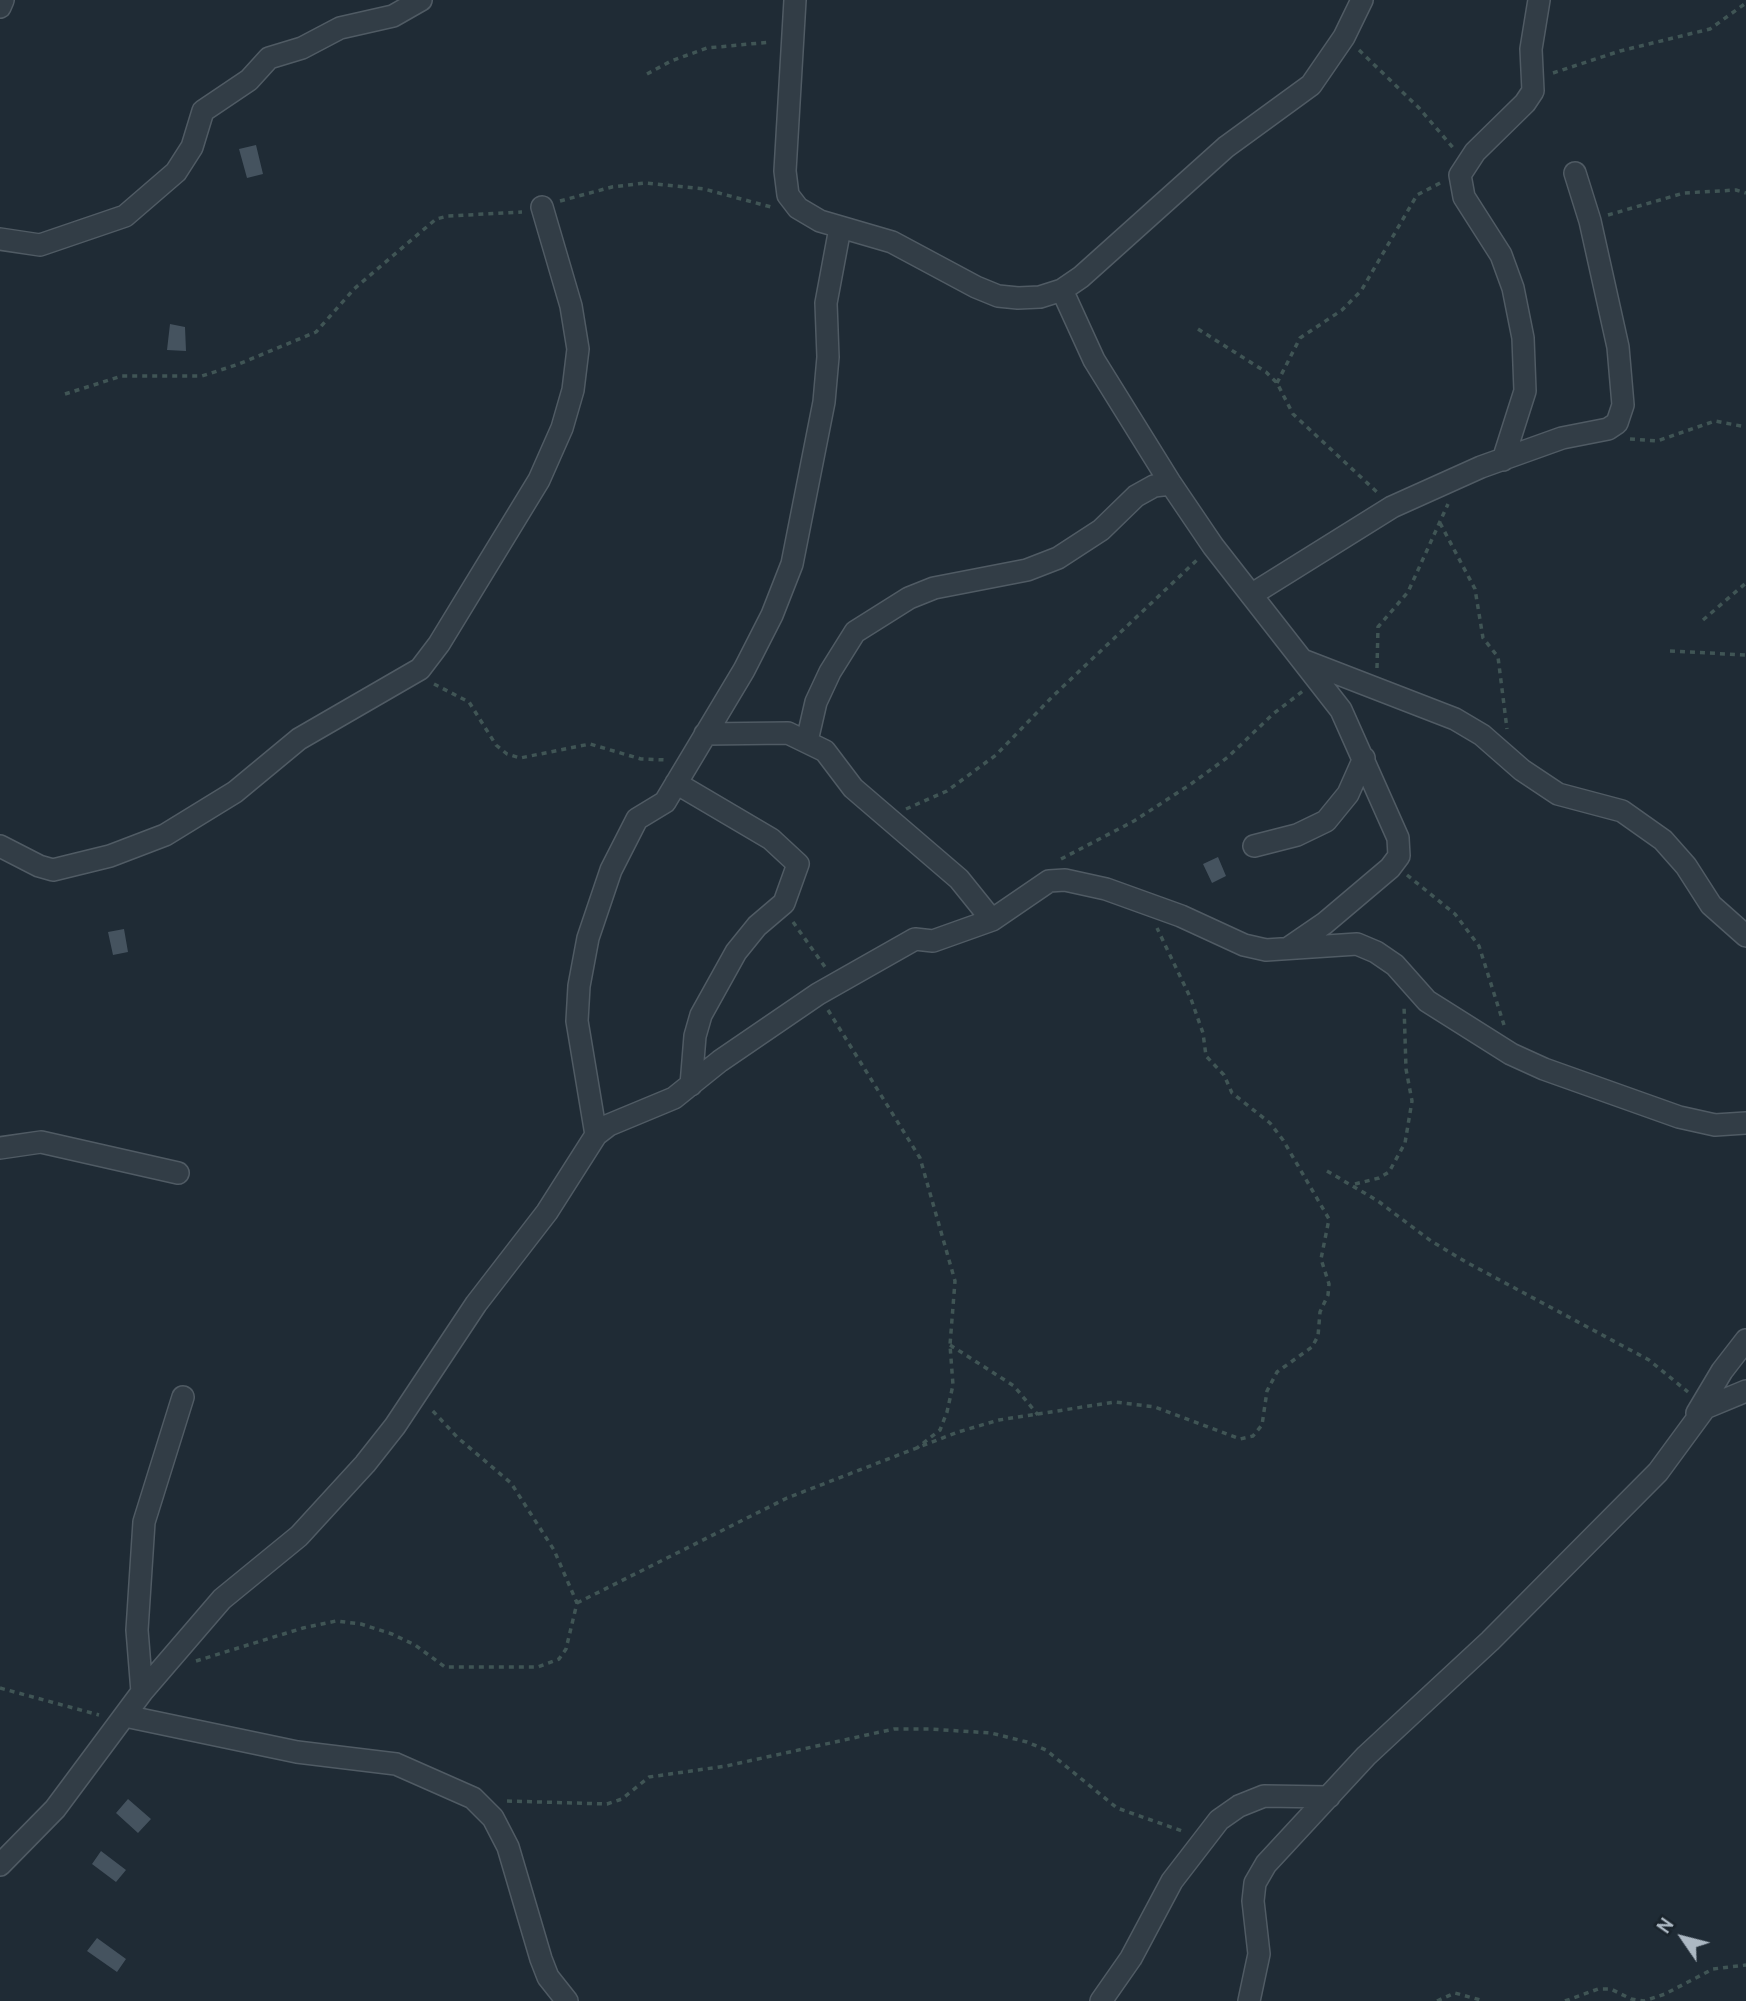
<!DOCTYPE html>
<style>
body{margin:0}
#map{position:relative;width:1746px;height:2001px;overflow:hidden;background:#1f2b35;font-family:Cabin,sans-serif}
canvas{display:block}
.north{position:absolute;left:1648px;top:1903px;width:70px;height:70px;-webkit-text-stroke:5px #18222a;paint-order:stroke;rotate:305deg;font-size:19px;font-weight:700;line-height:28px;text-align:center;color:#acb8c3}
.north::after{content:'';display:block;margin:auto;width:24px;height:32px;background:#acb8c3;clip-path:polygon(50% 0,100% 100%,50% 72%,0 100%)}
</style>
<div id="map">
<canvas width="1746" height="2001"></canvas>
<div class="north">N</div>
</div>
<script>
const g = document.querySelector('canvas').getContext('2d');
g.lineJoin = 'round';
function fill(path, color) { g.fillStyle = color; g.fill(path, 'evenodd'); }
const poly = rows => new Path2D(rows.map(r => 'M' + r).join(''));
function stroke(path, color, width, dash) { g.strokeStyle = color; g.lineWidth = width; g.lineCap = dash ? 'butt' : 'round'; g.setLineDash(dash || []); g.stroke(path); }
fill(poly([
 [256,145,263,174,247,178,239,149],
 [170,324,185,327,186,351,167,350],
 [1218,857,1226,876,1212,883,1203,864],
 [124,929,128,952,113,955,108,932],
 [128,1799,151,1819,138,1833,116,1813],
 [101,1851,126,1870,116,1882,92,1864],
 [97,1938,126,1959,117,1972,87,1951]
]), '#45535f');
const minor = poly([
 [795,0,785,171,788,195,798,208,820,221,892,242,976,287,998,296,1018,298,1040,297,1062,290,1081,277,1226,147,1311,85,1344,37,1362,0],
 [0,7,3,0],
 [0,239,40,245,125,216,176,172,192,147,203,111,249,80,269,58,302,48,340,28,393,16,421,0],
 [1062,290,1094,360,1171,484,1213,546,1341,710,1398,838,1399,856,1390,868,1325,923,1290,947],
 [1503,460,1525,391,1523,338,1513,288,1501,255,1464,197,1460,175,1475,152,1525,103,1533,91,1531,49,1539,0],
 [1251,595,1392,507,1481,467,1562,438,1608,429,1617,423,1623,405,1618,347,1590,221,1575,173],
 [1305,661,1455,719,1482,735,1522,770,1558,794,1622,811,1663,840,1686,866,1711,905,1746,936],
 [705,734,788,733,825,751,853,788,959,879,992,920],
 [807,741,816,702,830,672,855,632,909,598,934,588,1027,570,1058,558,1101,530,1136,496,1154,486,1171,484],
 [676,783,771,839,798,864,784,903,757,926,736,952,701,1015,695,1036,691,1085],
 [0,846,39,866,53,870,110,856,165,835,235,792,299,739,420,669,439,644,539,480,562,428,573,390,578,349,571,306,542,207],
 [1254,846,1297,835,1326,821,1348,794,1364,758],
 [596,1135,577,1021,579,986,588,938,611,870,637,819,665,802,744,670,772,615,792,564,824,402,828,357,826,303,840,228],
 [0,1148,41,1142,178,1173],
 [1697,1413,1722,1371,1746,1340],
 [142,1692,137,1630,144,1522,183,1397],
 [125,1716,297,1752,396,1764,473,1798,493,1818,508,1847,541,1959,548,1977,567,2001],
 [0,1865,55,1809,142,1692,222,1599,299,1536,365,1464,395,1426,476,1304,547,1212,596,1135,609,1125,674,1098,720,1061,818,994,915,939,933,941,992,920,1049,881,1065,880,1106,889,1181,916,1244,945,1266,950,1357,944,1376,952,1395,965,1427,1001,1511,1054,1544,1069,1679,1117,1715,1125,1746,1123],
 [1101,2001,1131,1958,1172,1881,1219,1820,1239,1806,1264,1796,1329,1797],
 [1249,2001,1259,1954,1253,1901,1255,1883,1266,1864,1366,1756,1490,1641,1658,1472,1705,1408,1746,1391]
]);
stroke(minor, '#505b64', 24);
stroke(poly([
 [1359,50,1419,108,1455,150],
 [1553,73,1620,51,1710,29,1746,3],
 [647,74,671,61,707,48,771,42],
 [560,201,612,187,645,183,704,189,771,207],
 [1608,215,1684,193,1736,190,1746,193],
 [1198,329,1266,372,1277,383,1293,414,1378,493],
 [1277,383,1300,338,1342,310,1361,291,1417,195,1442,182],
 [65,394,122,376,202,376,239,364,316,332,354,289,436,219,448,216,522,212],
 [1630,439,1657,441,1715,421,1746,427],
 [1440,523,1475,589,1483,638,1498,657,1507,729],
 [1703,620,1746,583],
 [1670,651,1746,655],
 [1377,668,1378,627,1408,592,1448,504],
 [434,684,469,702,496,745,507,754,520,758,590,744,641,759,667,760],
 [906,809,947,791,996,755,1053,696,1198,559],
 [1061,859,1134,821,1191,784,1228,757,1273,714,1303,691],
 [1407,875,1455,914,1479,946,1504,1025],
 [793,922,825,967],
 [828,1010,920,1158,955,1281,950,1345,953,1385,947,1412,940,1430,917,1448],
 [1327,1171,1378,1201,1431,1241,1466,1262,1649,1360,1688,1392],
 [1355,1184,1379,1178,1389,1172,1405,1143,1412,1101,1406,1069,1404,1005],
 [950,1345,1014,1386,1038,1415],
 [577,1603,787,1498,958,1432,999,1420,1115,1402,1155,1407,1240,1439,1253,1436,1262,1425,1267,1391,1277,1372,1312,1347,1318,1336,1320,1312,1328,1295,1329,1284,1321,1259,1329,1219,1283,1140,1270,1123,1232,1093,1224,1075,1206,1056,1203,1033,1191,999,1157,928],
 [196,1661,303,1628,336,1621,361,1624,392,1634,415,1645,445,1667,538,1667,559,1659,566,1649,577,1603,554,1550,511,1483,458,1438,431,1409],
 [0,1688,99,1715],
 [507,1801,607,1804,622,1799,649,1777,726,1766,894,1729,929,1729,991,1733,1027,1742,1046,1750,1117,1808,1185,1832],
 [1437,2001,1455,1993,1484,2001],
 [1565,2001,1598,1989,1611,1989,1631,1999,1644,2001,1665,1994,1713,1969,1746,1965]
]), '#405555', 3.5, [5, 5]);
stroke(minor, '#323d46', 21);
</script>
